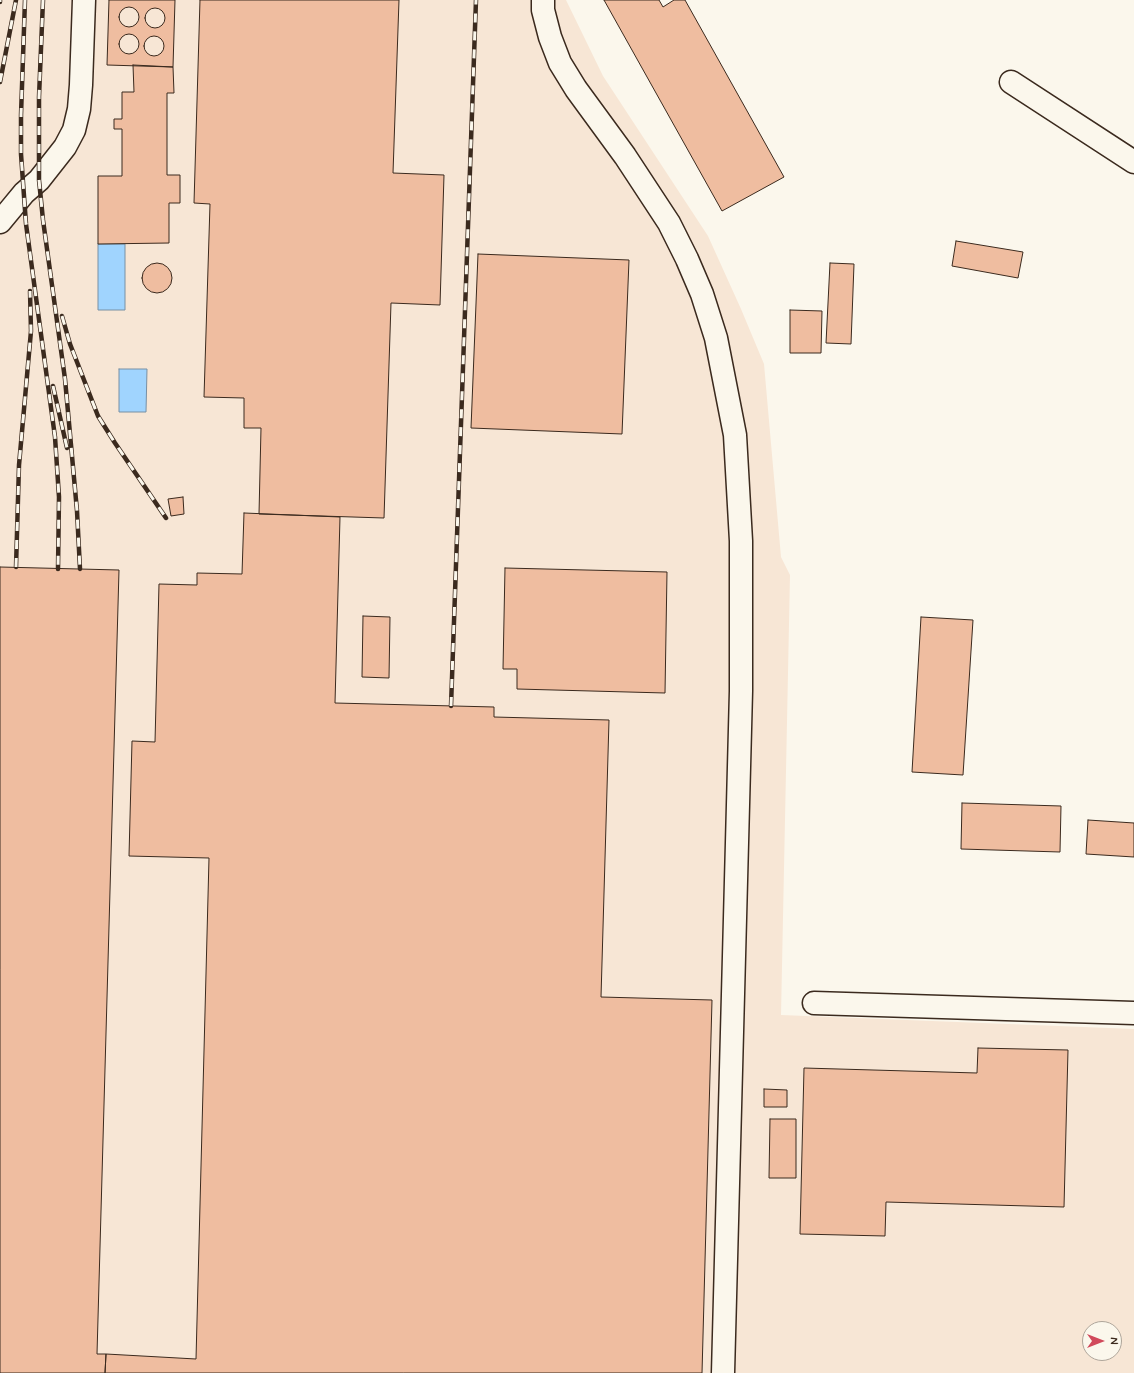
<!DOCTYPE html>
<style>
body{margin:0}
#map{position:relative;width:1134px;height:1373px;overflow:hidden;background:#fbf7ec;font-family:Mynerve,sans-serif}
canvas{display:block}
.north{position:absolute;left:1082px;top:1321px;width:40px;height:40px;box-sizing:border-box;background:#fbf7ec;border:1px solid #aea59a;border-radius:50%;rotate:90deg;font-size:11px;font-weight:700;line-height:16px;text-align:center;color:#3b2a1e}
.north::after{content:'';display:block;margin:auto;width:14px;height:18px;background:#d1495b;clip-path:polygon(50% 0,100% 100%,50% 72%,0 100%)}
</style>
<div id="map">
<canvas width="1134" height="1373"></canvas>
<div class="north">N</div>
</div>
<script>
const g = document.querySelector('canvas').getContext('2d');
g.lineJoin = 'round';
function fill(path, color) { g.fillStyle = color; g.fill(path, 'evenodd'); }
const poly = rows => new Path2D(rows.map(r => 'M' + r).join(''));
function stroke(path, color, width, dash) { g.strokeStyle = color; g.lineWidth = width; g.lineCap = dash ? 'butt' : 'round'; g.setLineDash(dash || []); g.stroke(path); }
fill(poly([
 [0,0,566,0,603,76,708,236,741,309,764,364,781,557,790,575,781,1015,1134,1029,1134,1373,0,1373],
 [1090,1329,1114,1329,1114,1353,1090,1353]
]), '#f7e6d5');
const water = poly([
 [98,244,125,244,125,310,98,310,98,244],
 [119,369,147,369,146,412,119,412,119,369]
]);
fill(water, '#a0d4fe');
stroke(water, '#7890a4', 1);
const building = poly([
 [109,0,175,0,173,67,107,65,109,0],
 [200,0,399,0,393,173,444,175,440,305,391,303,384,518,259,514,261,428,244,428,244,398,204,397,210,204,194,203,200,0],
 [604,0,659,0,663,7,674,0,685,0,784,177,722,211,604,0],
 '119 17a10 10 0 1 1 20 0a10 10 0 1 1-20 0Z',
 '145 18a10 10 0 1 1 20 0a10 10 0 1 1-20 0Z',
 '119 44a10 10 0 1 1 20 0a10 10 0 1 1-20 0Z',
 '144 46a10 10 0 1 1 20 0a10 10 0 1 1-20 0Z',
 [133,65,173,67,174,93,167,93,167,175,180,175,180,203,169,203,169,243,98,244,98,176,122,176,122,129,114,129,114,119,122,119,122,92,134,92,133,65],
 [956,241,1023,252,1018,278,952,266,956,241],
 [478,254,629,260,622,434,471,428,478,254],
 '142 278a15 15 0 1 1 30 0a15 15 0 1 1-30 0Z',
 [830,263,854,264,851,344,826,343,830,263],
 [790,310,822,311,821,353,790,353,790,310],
 [183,497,184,514,171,516,168,499,183,497],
 [244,513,340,517,335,703,494,707,494,717,609,720,601,997,712,1000,702,1373,105,1373,106,1354,196,1359,209,858,129,856,132,741,155,742,159,584,197,585,197,573,242,574,244,513],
 [0,567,119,570,97,1354,106,1354,105,1373,0,1373,0,567],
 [505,568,667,572,665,693,517,689,517,669,503,669,505,568],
 [363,616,390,617,389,678,362,677,363,616],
 [921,617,973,620,963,775,912,772,921,617],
 [962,803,1061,806,1060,852,961,849,962,803],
 [1088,820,1134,823,1134,857,1086,854,1088,820],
 [978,1048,1068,1050,1064,1207,886,1202,885,1236,800,1234,804,1068,977,1073,978,1048],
 [764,1089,787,1090,787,1107,764,1107,764,1089],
 [770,1119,796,1119,796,1178,769,1178,770,1119]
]);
fill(building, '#efbda0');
stroke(building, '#3b2a1e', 1);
const minor = poly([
 [543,0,543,10,550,37,560,63,576,89,625,156,669,223,687,259,702,294,716,338,735,435,741,541,741,691,723,1373],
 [1011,82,1134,162],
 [0,222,24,193,39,180,65,147,74,130,79,109,81,85,84,0],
 [814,1003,1134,1013]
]);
stroke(minor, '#3b2a1e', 25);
stroke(minor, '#fbf7ec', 22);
const rail = poly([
 [25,0,21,115,21,154,26,224,55,437,59,497,58,569],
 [43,0,39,97,39,180,43,220,65,379,77,511,80,569],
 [0,2,0,0],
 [0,82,16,0],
 [62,316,70,344,98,416,115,443,166,518],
 [53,386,67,448],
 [16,567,19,465,31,331,30,291],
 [451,706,476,0]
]);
stroke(rail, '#3b2a1e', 4.5);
stroke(rail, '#fbf7ec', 3, [9]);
</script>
